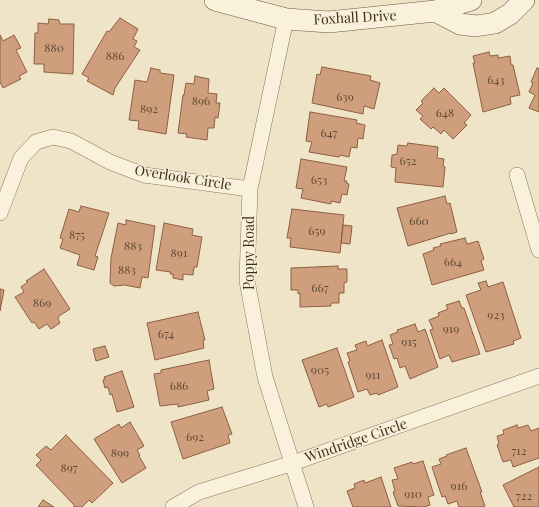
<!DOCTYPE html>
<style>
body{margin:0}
canvas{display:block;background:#f0e4c8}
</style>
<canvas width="539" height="507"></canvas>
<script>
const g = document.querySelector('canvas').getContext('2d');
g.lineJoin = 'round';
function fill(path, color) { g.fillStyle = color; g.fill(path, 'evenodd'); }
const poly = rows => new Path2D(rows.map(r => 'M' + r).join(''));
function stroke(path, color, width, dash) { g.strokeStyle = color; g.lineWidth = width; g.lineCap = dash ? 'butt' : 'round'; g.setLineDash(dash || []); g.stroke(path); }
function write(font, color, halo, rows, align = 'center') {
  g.font = font + ' "Playfair Display",serif'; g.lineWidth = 3; g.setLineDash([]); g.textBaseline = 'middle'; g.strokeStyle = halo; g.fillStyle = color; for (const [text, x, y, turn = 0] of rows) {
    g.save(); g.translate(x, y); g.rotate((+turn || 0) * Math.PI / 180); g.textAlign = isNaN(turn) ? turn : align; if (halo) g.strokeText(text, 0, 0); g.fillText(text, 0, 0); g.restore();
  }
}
const building = poly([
 [120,18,138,29,133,39,137,41,134,47,140,50,115,88,113,95,87,81,89,78,82,74,107,31,109,32,120,18],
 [49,19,59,20,60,24,74,24,73,74,44,72,44,64,34,64,35,33,38,33,38,23,48,24,49,19],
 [0,35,3,41,14,35,21,48,16,50,27,72,19,76,21,79,3,88,0,82,0,35],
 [489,52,490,56,498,55,498,58,510,56,511,65,513,65,520,95,510,97,511,104,483,112,473,63,475,63,473,56,489,52],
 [322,67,371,76,370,80,380,83,374,109,364,106,363,114,312,103,317,74,320,75,322,67],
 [151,68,160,70,160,73,174,75,166,134,138,129,139,121,129,120,135,80,147,82,151,68],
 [537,68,539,69,539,112,529,108,535,95,529,92,533,83,531,82,537,68],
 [195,76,209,79,208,93,217,94,216,103,220,103,218,118,215,117,214,128,208,128,207,140,186,137,187,134,178,133,183,95,184,95,186,83,194,84,195,76],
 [434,88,439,93,444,88,471,115,464,123,467,125,453,139,444,130,441,134,433,127,431,129,420,119,423,116,416,110,423,103,421,101,434,88],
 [310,112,357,120,356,123,365,125,363,139,358,138,357,148,351,147,349,157,340,155,339,157,309,152,312,142,306,141,310,112],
 [408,143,438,147,437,158,444,159,443,166,445,167,443,187,395,182,396,168,391,167,392,155,397,154,398,145,407,146,408,143],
 [301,159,347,167,344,181,347,181,346,183,349,184,347,195,342,194,340,203,331,201,331,204,301,198,303,189,296,188,301,159],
 [445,196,447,204,450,203,457,232,451,234,451,233,408,246,397,208,445,196],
 [81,206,109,213,95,256,98,257,94,270,77,265,80,255,60,248,63,239,60,238,69,209,79,212,81,206],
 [292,209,344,215,340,253,290,247,291,238,287,238,292,209],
 [126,220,155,226,148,278,142,277,140,288,125,285,114,286,110,283,111,258,118,223,126,225,126,220],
 [164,223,193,229,192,235,202,237,197,267,194,267,193,275,183,274,183,280,173,278,173,274,170,274,171,272,156,270,164,223],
 [343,225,352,226,350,244,341,243,343,225],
 [465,238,467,244,478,241,484,259,481,261,484,270,432,285,423,254,434,250,433,248,441,246,440,244,465,238],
 [338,266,338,269,347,269,347,282,344,283,344,293,339,293,339,303,331,303,331,306,300,307,300,293,298,294,298,290,291,290,291,268,338,266],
 [44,269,70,309,59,316,58,319,60,323,51,329,47,324,39,329,34,322,32,323,15,297,24,292,21,287,28,282,26,281,44,269],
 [486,281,488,287,503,282,521,338,513,341,514,344,486,352,466,295,481,290,478,283,486,281],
 [0,289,4,290,0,311,0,289],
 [459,301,462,308,464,308,480,354,452,362,449,355,440,359,430,330,433,329,429,320,439,316,438,313,448,309,446,305,459,301],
 [198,312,205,340,203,340,204,348,155,360,147,323,198,312],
 [415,324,418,332,425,329,438,367,410,379,405,366,400,368,397,358,394,359,389,345,393,344,390,335,398,332,397,330,415,324],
 [382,340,398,387,378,395,377,393,370,395,367,389,358,392,348,362,350,361,347,353,357,350,355,345,366,341,367,346,382,340],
 [105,346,109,357,96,361,93,349,105,346],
 [337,348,354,397,328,407,327,404,319,407,302,360,337,348],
 [209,360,214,389,207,391,209,400,178,407,178,404,160,406,154,374,161,373,161,370,209,360],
 [122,371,134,407,117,412,112,394,110,395,108,387,105,388,103,380,105,379,104,377,122,371],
 [222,407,232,434,228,435,230,443,183,459,171,422,222,407],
 [130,422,144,446,137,450,140,455,139,456,146,468,122,483,94,439,119,424,121,428,130,422],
 [517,425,518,428,528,425,531,431,539,428,539,458,513,467,511,460,503,462,497,445,499,444,497,436,504,434,503,430,517,425],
 [66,435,113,483,92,503,89,500,82,507,74,507,74,505,36,465,41,460,36,455,46,446,51,450,66,435],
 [466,448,482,492,480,492,485,506,482,507,459,507,457,501,448,504,445,496,442,497,432,467,441,464,439,459,447,456,446,455,466,448],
 [423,461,434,495,428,497,430,505,424,507,398,506,393,492,395,491,392,480,398,479,394,468,412,462,413,464,423,461],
 [539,467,539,507,514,507,503,485,539,467],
 [381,477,391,507,353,507,347,491,355,488,354,484,364,480,365,483,381,477],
 [43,500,54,507,38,507,43,500]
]);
fill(building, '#cf9f7d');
stroke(building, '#8d5f41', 1);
const street = poly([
 [286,19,250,189,247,281,265,377,306,507],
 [517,175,539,250],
 [0,213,21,158,36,142,53,137,71,141,110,162,144,175,250,189],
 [173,507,199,492,293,463,539,376]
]);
const secondary = poly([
 [215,0,286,19,329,22,435,11,471,0],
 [435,11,460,24,476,26,495,23,510,14,524,0]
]);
stroke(street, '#8d765c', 16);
stroke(secondary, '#6f573f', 22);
stroke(street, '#faf1dc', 15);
stroke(secondary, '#faf1dc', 21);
write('12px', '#624a37', null, [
 ["880",54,48],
 ["886",115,56],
 ["643",496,80],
 ["639",345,97],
 ["896",201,101],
 ["892",149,109],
 ["648",445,113],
 ["647",329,133],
 ["652",408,161],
 ["653",319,180],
 ["660",419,221],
 ["659",317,231],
 ["875",77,235],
 ["883",133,246],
 ["891",179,253],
 ["664",453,262],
 ["883",127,270],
 ["667",320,288],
 ["869",42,303],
 ["923",496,315],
 ["919",451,329],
 ["674",166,334],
 ["915",409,342],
 ["905",320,370],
 ["911",373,375],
 ["686",179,386],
 ["692",195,437],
 ["712",519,451],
 ["899",120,453],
 ["897",69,468],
 ["916",459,486],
 ["910",413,494],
 ["722",524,496]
]);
write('14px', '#3d2e20', '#f7eed8', [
 ["Foxhall Drive",355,18,-3],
 ["Overlook Circle",183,178,9],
 ["Poppy Road",250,253,-90],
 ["Windridge Circle",356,441,-19]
]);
</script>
